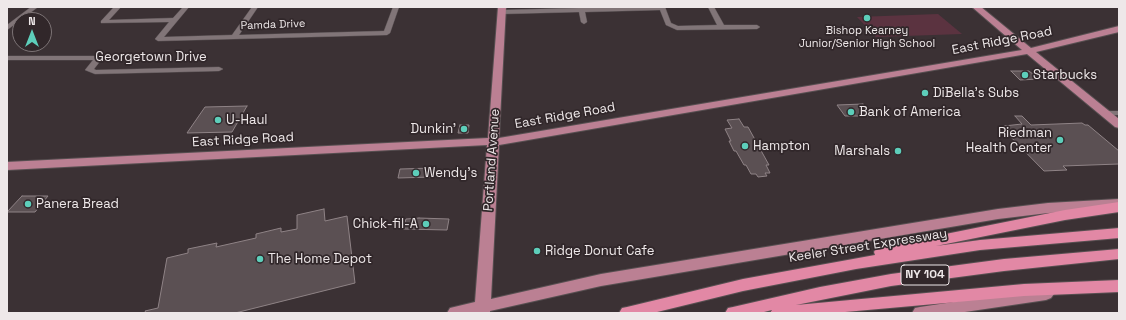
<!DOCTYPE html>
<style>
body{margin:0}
#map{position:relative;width:1126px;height:320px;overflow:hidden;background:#3b3134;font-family:"Space Grotesk",sans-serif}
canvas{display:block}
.frame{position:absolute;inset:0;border:8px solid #eee8e9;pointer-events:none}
.north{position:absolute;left:12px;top:12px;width:40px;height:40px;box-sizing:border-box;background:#31272a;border:1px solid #7d7476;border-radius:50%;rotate:0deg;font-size:11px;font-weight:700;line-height:16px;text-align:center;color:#eee8e9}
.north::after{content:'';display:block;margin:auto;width:14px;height:18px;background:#5dceba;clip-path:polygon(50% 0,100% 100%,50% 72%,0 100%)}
</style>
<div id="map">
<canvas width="1126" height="320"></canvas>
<div class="frame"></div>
<div class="north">N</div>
</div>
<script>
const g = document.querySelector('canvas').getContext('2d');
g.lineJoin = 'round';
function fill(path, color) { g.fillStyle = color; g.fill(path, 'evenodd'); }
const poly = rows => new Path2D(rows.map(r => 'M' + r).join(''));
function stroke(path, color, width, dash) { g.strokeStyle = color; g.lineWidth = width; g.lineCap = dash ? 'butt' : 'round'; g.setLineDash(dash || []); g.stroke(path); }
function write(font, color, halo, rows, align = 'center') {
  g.font = font + ' "Space Grotesk",sans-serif'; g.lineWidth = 3.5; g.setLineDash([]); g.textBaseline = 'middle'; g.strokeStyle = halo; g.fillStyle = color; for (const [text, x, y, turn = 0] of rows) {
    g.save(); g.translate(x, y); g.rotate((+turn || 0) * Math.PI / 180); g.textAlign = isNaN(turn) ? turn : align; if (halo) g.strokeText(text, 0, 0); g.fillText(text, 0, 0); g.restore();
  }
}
fill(poly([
 [938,14,962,34,876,37,857,17]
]), '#5b3340');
const building = poly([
 [1011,71,1029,71,1039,79,1020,80,1011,71],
 [863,104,871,116,845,116,837,105,863,104],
 [247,106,232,132,187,133,205,107,247,106],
 [1015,116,1022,116,1031,125,1082,123,1085,125,1088,125,1119,151,1119,164,1063,166,1067,170,1044,171,1002,128,1006,128,1004,126,1022,124,1015,116],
 [739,119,744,127,748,127,769,165,766,165,770,173,765,173,767,176,758,177,756,174,751,174,746,165,744,165,736,151,734,151,729,141,731,141,725,129,732,128,727,120,739,119],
 [460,125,469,125,468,133,458,133,460,125],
 [433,168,432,177,398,178,400,169,433,168],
 [22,196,48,196,35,212,7,212,22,196],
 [324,209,325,221,347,216,355,283,235,313,146,313,145,311,158,308,167,258,188,253,188,249,217,243,216,247,256,238,256,234,281,228,281,232,297,229,297,215,324,209],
 [419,218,449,219,447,230,403,229,406,219,419,218]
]);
fill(building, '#5b5053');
stroke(building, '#8f8386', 1);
const minor = poly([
 [31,7,38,7,7,30,7,25,31,7],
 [114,7,121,7,109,20,173,18,183,7,189,7,164,37,232,35,252,7,258,7,239,35,384,31,393,7,399,7,390,33,387,35,158,41,155,39,169,22,101,23,101,21,114,7],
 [578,7,665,7,671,23,678,26,717,25,708,7,714,7,724,25,757,25,760,27,757,29,677,30,666,25,660,10,585,12,587,22,584,24,581,22,579,12,502,14,499,12,502,10,578,8,578,7],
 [7,56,95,56,101,60,94,69,96,70,219,67,223,69,219,71,95,74,85,70,93,60,7,60,7,56],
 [1102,111,1119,111,1119,115,1105,115,1101,113,1102,111]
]);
const major = poly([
 [498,7,506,7,499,138,1022,50,972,7,981,7,1031,48,1119,26,1119,32,1036,52,1119,119,1119,128,1115,127,1027,54,499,145,491,299,601,274,998,209,1048,203,1119,199,1119,209,1048,213,998,219,601,286,490,311,490,313,447,313,450,308,475,302,487,145,7,170,7,162,488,138,498,7],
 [1046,288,1051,290,1054,294,1051,298,1046,300,958,313,912,313,915,308,920,307,1046,288]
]);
const highway = poly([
 [1119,202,1119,212,1065,220,936,246,980,240,1119,228,1119,238,980,250,856,269,743,291,653,313,619,313,622,308,627,307,743,279,875,255,874,252,876,248,881,247,1065,210,1119,202],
 [1119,249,1119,259,1004,271,891,286,796,305,1024,284,1119,280,1119,292,1024,296,834,313,770,313,772,310,760,313,725,313,728,308,733,307,820,287,891,274,1004,259,1119,249]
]);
stroke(minor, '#574f51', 1);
stroke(major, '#574f51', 2);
stroke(highway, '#574f51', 2);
fill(minor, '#817578');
fill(major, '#bb8093');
fill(highway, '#e288a5');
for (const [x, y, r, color] of [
 [867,18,4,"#5dceba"],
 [1025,75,4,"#5dceba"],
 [925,93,4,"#5dceba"],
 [851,112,4,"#5dceba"],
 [218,120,4,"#5dceba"],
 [464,129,4,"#5dceba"],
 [1060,140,4,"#5dceba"],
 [745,146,4,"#5dceba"],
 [898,151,4,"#5dceba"],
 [416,173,4,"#5dceba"],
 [28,204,4,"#5dceba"],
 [426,224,4,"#5dceba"],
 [537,251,4,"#5dceba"],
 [260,259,4,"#5dceba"]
]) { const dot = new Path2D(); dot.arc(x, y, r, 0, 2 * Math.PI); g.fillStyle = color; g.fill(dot); stroke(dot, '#31272a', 1.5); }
write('11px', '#eee8e9', '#31272a', [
 ["Pamda Drive",273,25,-2]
]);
write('11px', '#eee8e9', '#31272a', [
 ["Bishop Kearney",867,31],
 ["Junior/Senior High School",867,44]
]);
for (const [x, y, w] of [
 [925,275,48]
]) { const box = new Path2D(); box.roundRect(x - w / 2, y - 10, w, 20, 3); g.fillStyle = '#31272a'; g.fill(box); stroke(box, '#eee8e9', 1); }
write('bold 12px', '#eee8e9', null, [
 ["NY 104",925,275]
]);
write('13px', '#eee8e9', '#31272a', [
 ["East Ridge Road",1002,41,-11],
 ["Georgetown Drive",151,57],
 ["East Ridge Road",565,116,-10],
 ["East Ridge Road",243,140,-3],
 ["Portland Avenue",492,160,-86],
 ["Keeler Street Expressway",868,246,-9]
]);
write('13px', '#eee8e9', '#31272a', [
 ["Starbucks",1033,75],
 ["DiBella's Subs",933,93],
 ["Bank of America",859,112],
 ["U-Haul",226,120],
 ["Dunkin'",456,129,"right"],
 ["Riedman",1052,133,"right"],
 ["Health Center",1052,148,"right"],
 ["Hampton",753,146],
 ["Marshals",890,151,"right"],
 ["Wendy's",424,173],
 ["Panera Bread",36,204],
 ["Chick-fil-A",418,224,"right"],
 ["Ridge Donut Cafe",545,251],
 ["The Home Depot",268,259]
], 'left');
</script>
